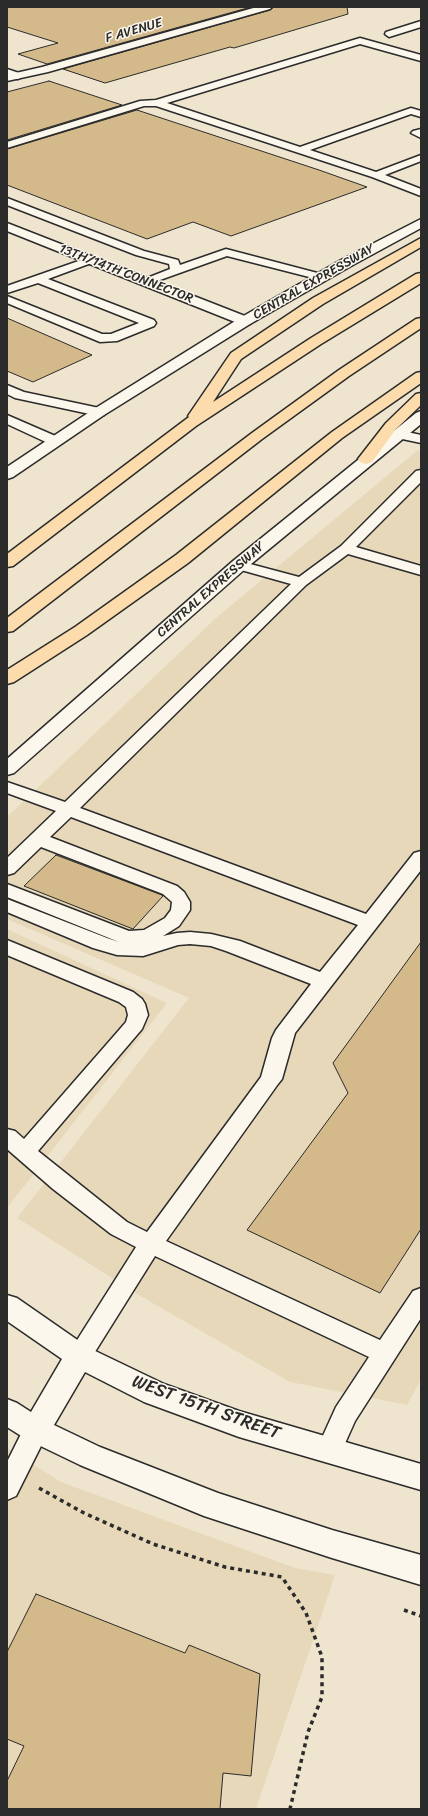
<!DOCTYPE html>
<style>
body{margin:0}
#map{position:relative;width:428px;height:1816px;overflow:hidden;background:#efe5cf;font-family:Sriracha,sans-serif}
canvas{display:block}
.frame{position:absolute;inset:0;border:8px solid #2b2b2b;pointer-events:none}
</style>
<div id="map">
<canvas width="428" height="1816"></canvas>
<div class="frame"></div>
</div>
<script>
const g = document.querySelector('canvas').getContext('2d');
g.lineJoin = 'round';
function fill(path, color) { g.fillStyle = color; g.fill(path, 'evenodd'); }
const poly = rows => new Path2D(rows.map(r => 'M' + r).join(''));
function stroke(path, color, width, dash) { g.strokeStyle = color; g.lineWidth = width; g.lineCap = dash ? 'butt' : 'round'; g.setLineDash(dash || []); g.stroke(path); }
function write(font, color, halo, rows, align = 'center') {
  g.font = font + ' Sriracha,sans-serif'; g.lineWidth = 3; g.setLineDash([]); g.textBaseline = 'middle'; g.strokeStyle = halo; g.fillStyle = color; for (const [text, x, y, turn = 0] of rows) {
    g.save(); g.translate(x, y); g.rotate((+turn || 0) * Math.PI / 180); g.textAlign = isNaN(turn) ? turn : align; if (halo) g.strokeText(text, 0, 0); g.fillText(text, 0, 0); g.restore();
  }
}
fill(poly([
 [418,450,421,451,421,1379,407,1405,290,1382,142,1297,17,1218,189,998,7,919,7,817,216,618],
 [7,929,167,1003,7,1208],
 [7,1448,61,1482,295,1568,335,1575,256,1809,7,1809]
]), '#e7d8ba');
const building = poly([
 [7,7,251,7,47,64,18,54,58,43,7,27,7,7],
 [274,7,347,7,348,14,234,48,230,47,105,83,63,69,270,10,274,7],
 [49,81,122,105,7,140,7,92,49,81],
 [137,110,319,170,367,187,231,236,193,222,147,239,7,185,7,149,137,110],
 [7,318,92,355,33,382,7,371,7,318],
 [56,855,162,895,163,896,133,929,24,886,56,855],
 [421,942,421,1229,380,1293,247,1230,348,1093,333,1063,421,942],
 [36,1594,185,1653,189,1645,260,1674,251,1776,223,1773,220,1809,7,1809,7,1781,24,1746,7,1739,7,1652,36,1594]
]);
fill(building, '#d4ba8a');
stroke(building, '#2b2b2b', 1);
const service = poly([
 [421,21,421,27,389,37,385,34,386,32,421,21],
 [360,38,421,55,421,61,360,44,167,103,300,147,408,109,411,108,421,111,421,117,411,114,310,150,376,172,421,155,421,161,385,175,421,189,421,196,372,177,156,106,144,106,7,148,7,142,140,101,156,100,360,38],
 [421,129,421,138,411,133,413,131,421,129],
 [7,198,144,251,178,260,180,265,226,249,325,275,327,277,321,280,227,256,146,285,142,284,140,282,142,280,170,269,169,264,136,255,7,205,7,198],
 [90,257,94,258,96,260,94,262,48,279,154,320,156,323,154,326,117,341,100,342,7,303,7,296,102,334,111,334,139,323,38,283,7,293,7,286,90,257],
 [7,385,24,392,104,409,106,412,104,415,99,416,15,398,7,394,7,385],
 [7,415,60,438,62,441,60,444,50,444,7,424,7,415],
 [398,430,421,435,421,443,393,437,391,434,393,431,398,430],
 [421,470,421,482,356,547,421,566,421,575,348,554,306,585,80,808,366,914,414,853,421,851,421,870,295,1033,282,1079,278,1084,166,1241,380,1340,413,1291,421,1288,421,1318,355,1421,338,1459,329,1462,320,1459,316,1451,336,1407,369,1357,155,1256,88,1363,79,1366,70,1363,67,1356,136,1247,111,1234,53,1189,7,1149,7,1129,15,1131,24,1139,120,1029,126,1022,128,1015,126,1007,119,1002,7,955,7,940,133,992,142,999,145,1004,148,1015,142,1029,38,1151,127,1222,147,1232,261,1077,272,1038,276,1030,311,984,226,951,211,946,190,944,178,945,143,956,117,955,93,948,7,912,7,899,107,938,119,942,7,897,7,884,129,931,144,930,165,918,171,910,172,902,163,894,41,847,14,873,7,875,7,858,56,811,7,793,7,782,65,802,291,584,234,568,232,565,234,562,239,561,299,577,341,546,416,471,421,470],
 [71,817,358,925,320,972,240,941,211,934,190,932,177,933,163,936,179,926,190,910,190,902,184,892,177,886,50,837,71,817],
 [36,1419,45,1422,49,1430,16,1496,7,1500,7,1462,27,1422,36,1419]
]);
const minor = poly([
 [7,69,22,74,23,76,18,79,7,76,7,69]
]);
const tertiary = poly([
 [257,7,272,7,270,9,48,72,7,81,7,75,42,67,257,7],
 [7,223,250,318,252,321,250,324,240,324,7,231,7,223]
]);
const secondary = poly([
 [421,219,421,228,351,266,250,324,104,415,13,477,7,479,7,467,94,409,240,318,341,260,421,219],
 [421,411,421,424,245,569,14,773,7,775,7,759,233,561,416,413,421,411],
 [7,1295,17,1298,89,1348,164,1384,239,1411,421,1464,421,1490,239,1437,144,1402,85,1372,54,1425,100,1447,218,1493,332,1530,421,1555,421,1585,332,1558,204,1516,80,1465,26,1439,7,1427,7,1399,17,1403,31,1412,62,1359,7,1321,7,1295]
]);
const motorway = poly([
 [421,238,421,247,323,304,241,359,213,402,311,338,416,274,421,273,421,283,321,344,196,426,13,566,7,567,7,554,189,417,188,416,231,353,313,298,421,238],
 [421,318,421,328,349,376,262,439,13,631,7,632,7,618,252,433,339,370,416,319,421,318],
 [421,372,421,383,342,438,188,563,87,635,14,682,7,684,7,670,75,627,176,555,332,432,416,373,421,372],
 [421,393,421,405,396,429,372,462,366,464,360,462,358,459,386,423,416,394,421,393]
]);
stroke(service, '#2b2b2b', 3);
stroke(minor, '#2b2b2b', 3);
stroke(tertiary, '#2b2b2b', 3);
stroke(secondary, '#2b2b2b', 3);
stroke(motorway, '#2b2b2b', 3);
stroke(poly([
 [39,1488,84,1513,153,1544,225,1567,282,1577,306,1613,322,1657,322,1697,308,1732,290,1809],
 [404,1610,421,1616]
]), '#2b2b2b', 3.5, [4, 4]);
fill(service, '#fbf7ec');
fill(minor, '#fbf7ec');
fill(tertiary, '#fbf7ec');
fill(secondary, '#fbf7ec');
fill(motorway, '#fcdcac');
write('13px', '#2b2b2b', '#fbf7ec', [
 ["F AVENUE",134,31,-16],
 ["13TH/14TH CONNECTOR",126,274,21],
 ["CENTRAL EXPRESSWAY",314,282,-30],
 ["CENTRAL EXPRESSWAY",211,590,-41]
]);
write('18px', '#2b2b2b', '#fbf7ec', [
 ["WEST 15TH STREET",206,1408,20]
]);
</script>
